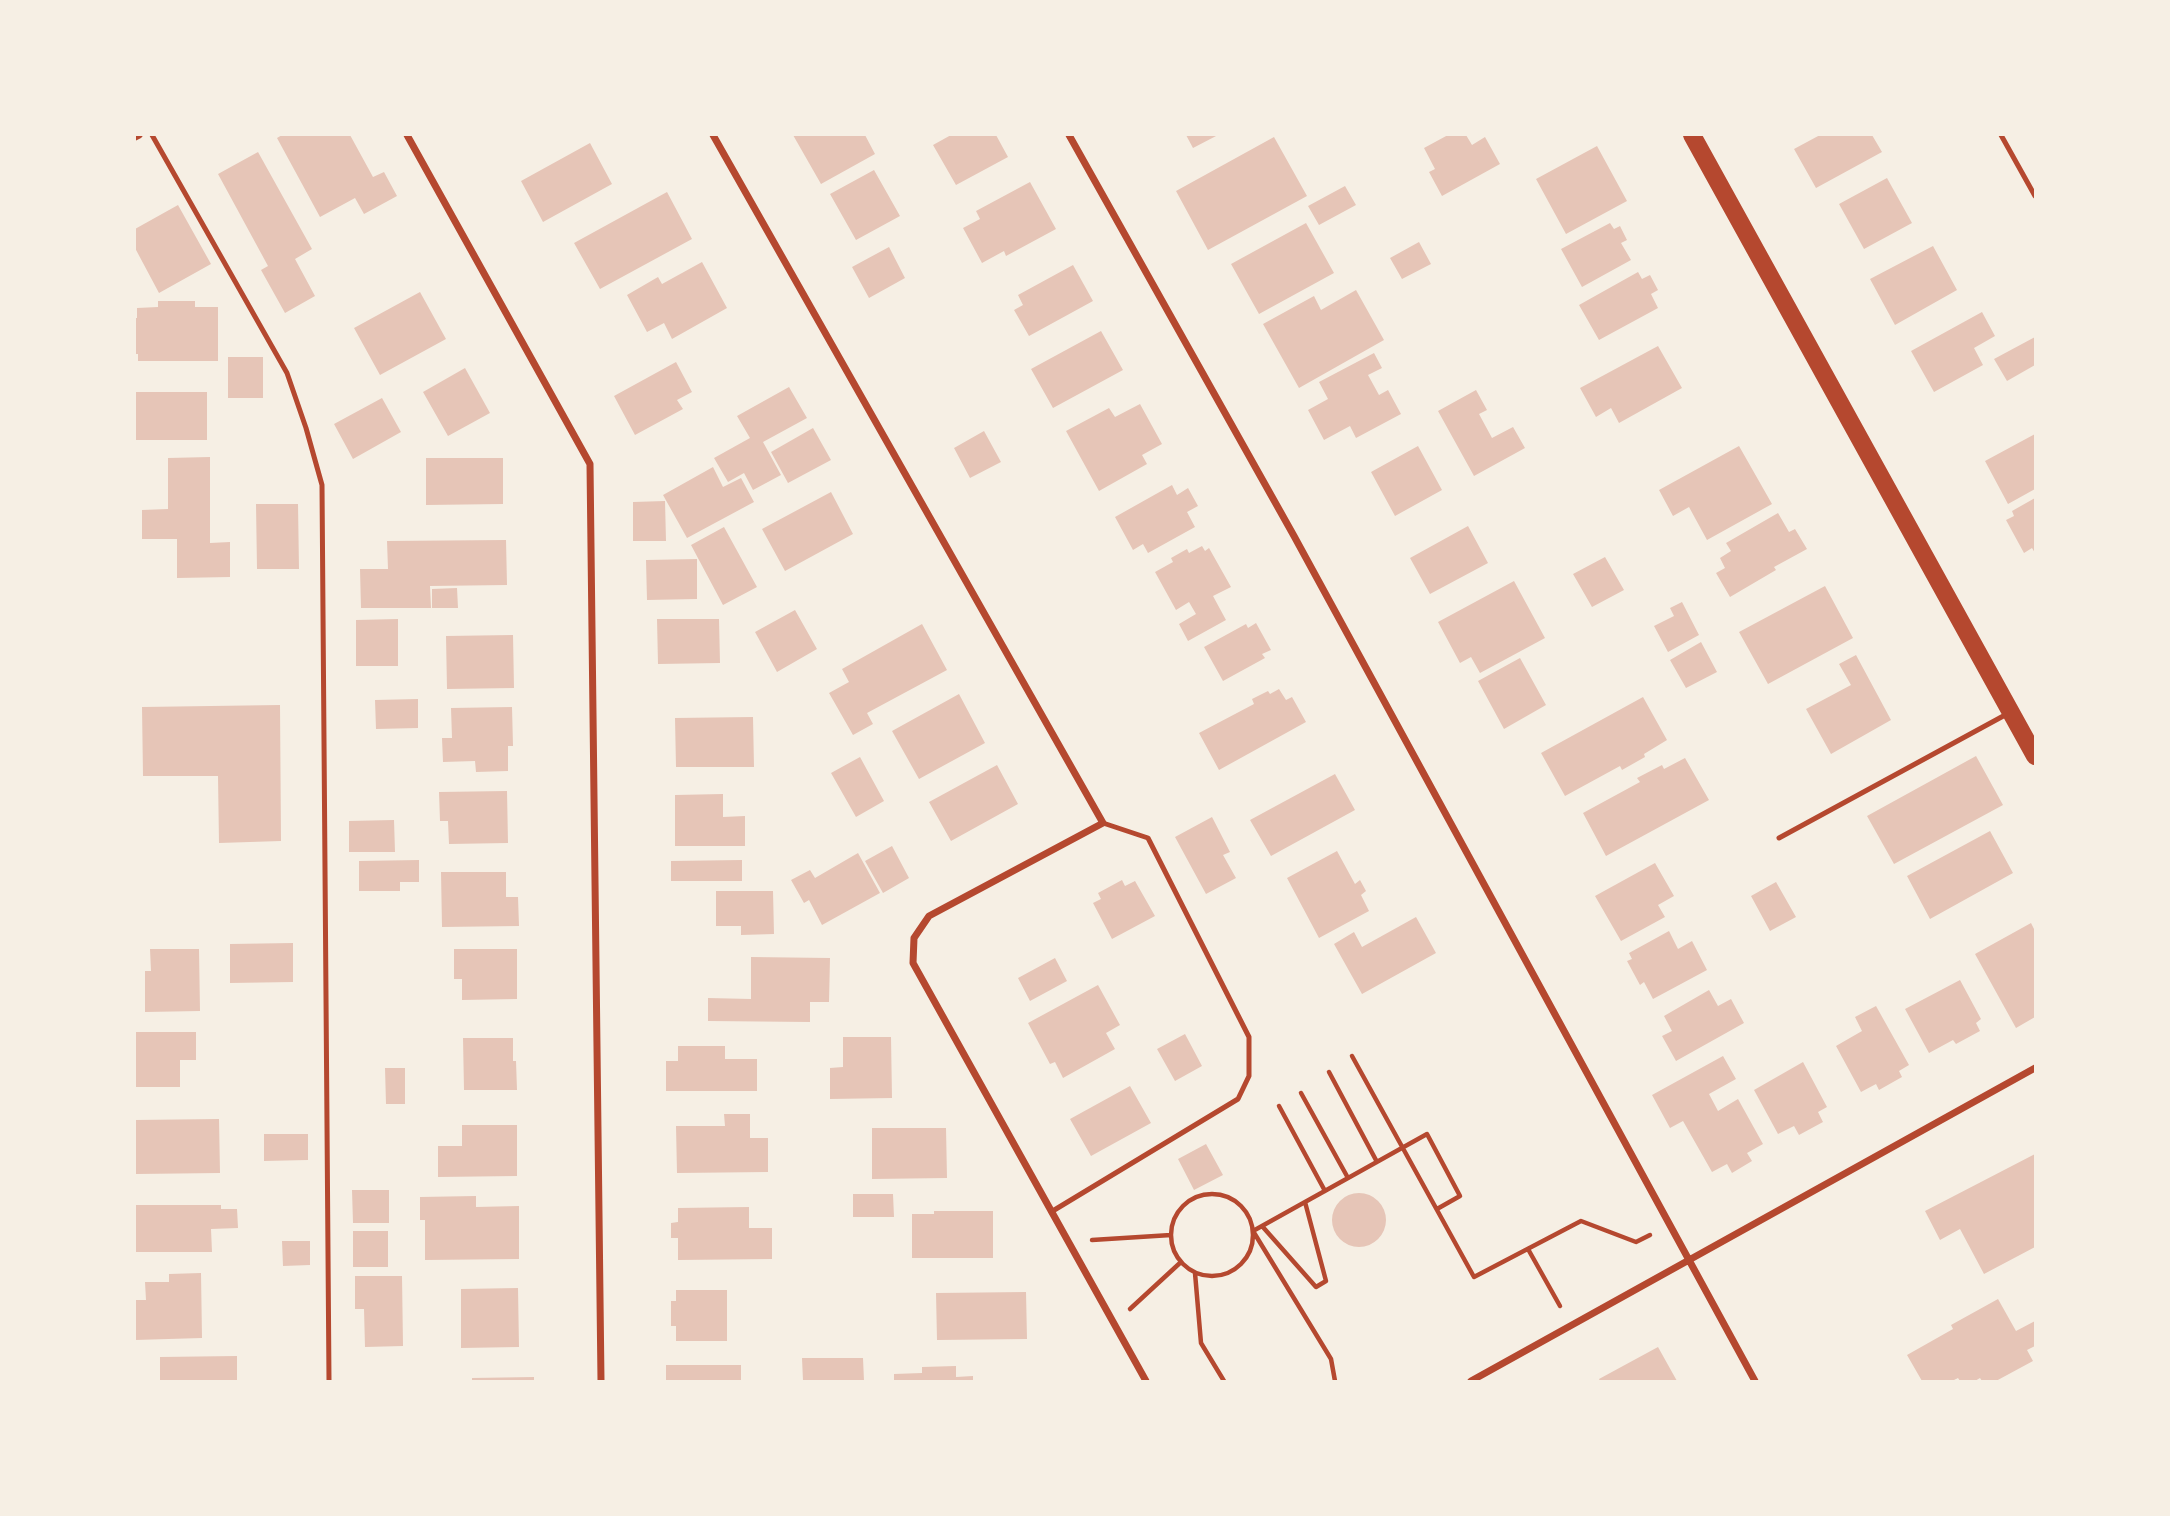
<!DOCTYPE html>
<style>
body{margin:0}
#map{position:relative;width:2170px;height:1516px;overflow:hidden;background:#f6efe4;font-family:"Titillium Web",sans-serif}
canvas{display:block}
.frame{position:absolute;inset:0;border:136px solid #f6efe4;pointer-events:none}
</style>
<div id="map">
<canvas width="2170" height="1516"></canvas>
<div class="frame"></div>
</div>
<script>
const g = document.querySelector('canvas').getContext('2d');
g.lineJoin = 'round';
function fill(path, color) { g.fillStyle = color; g.fill(path, 'evenodd'); }
const poly = rows => new Path2D(rows.map(r => 'M' + r).join(''));
function stroke(path, color, width, dash) { g.strokeStyle = color; g.lineWidth = width; g.lineCap = dash ? 'butt' : 'round'; g.setLineDash(dash || []); g.stroke(path); }
fill(poly([
 [282,135,350,135,373,177,384,172,397,196,364,214,355,198,320,217,277,138],
 [793,135,865,135,875,154,821,184],
 [951,135,996,135,1008,157,956,185,933,145],
 [1186,135,1218,135,1193,148],
 [1448,135,1466,135,1472,145,1485,137,1500,164,1442,196,1429,172,1435,169,1424,148],
 [1820,135,1872,135,1882,152,1816,188,1794,149],
 [1274,137,1307,196,1208,250,1176,191],
 [590,143,612,184,543,222,521,181],
 [1597,146,1627,201,1566,234,1536,179],
 [258,152,312,249,295,259,315,296,285,313,261,270,268,266,218,174],
 [874,170,900,216,856,240,830,194],
 [1887,178,1912,223,1864,249,1839,204],
 [1030,182,1056,229,1006,256,1004,251,982,263,963,228,980,219,976,211],
 [1345,186,1356,205,1319,225,1308,206],
 [667,192,692,239,600,289,574,243],
 [178,205,211,264,159,293,135,248,135,229],
 [1306,223,1334,273,1259,314,1231,264],
 [1610,223,1614,229,1620,226,1627,240,1621,243,1631,260,1582,287,1561,249],
 [1419,242,1431,264,1402,279,1390,258],
 [1933,246,1957,290,1895,325,1870,279],
 [889,247,905,278,869,298,852,267],
 [702,262,727,308,672,339,664,323,647,332,627,295,658,277,662,284],
 [1073,265,1093,301,1029,336,1014,310,1023,305,1018,295],
 [1638,272,1642,279,1650,275,1658,290,1651,294,1658,308,1599,340,1579,305],
 [1356,290,1384,340,1299,388,1263,324,1314,296,1321,310],
 [420,292,446,339,380,375,354,328],
 [158,301,195,301,195,307,218,307,218,361,138,361,138,354,135,354,135,318,137,318,137,308,158,307],
 [1982,312,1995,336,1974,348,1983,365,1934,392,1911,351],
 [1101,331,1123,370,1053,408,1031,369],
 [2035,337,2035,365,2007,381,1994,359],
 [1658,346,1682,388,1619,423,1611,408,1596,417,1580,388],
 [1374,353,1382,368,1368,375,1379,395,1388,390,1401,414,1356,438,1350,426,1324,440,1308,410,1328,399,1319,382],
 [228,357,263,357,263,398,228,398],
 [676,362,692,392,677,400,683,409,635,435,614,396],
 [465,368,490,413,448,436,423,392],
 [789,387,807,418,763,442,781,475,753,490,744,473,728,482,714,458,750,438,737,416],
 [1476,390,1487,410,1479,414,1492,438,1513,427,1525,448,1474,476,1438,411],
 [135,392,207,392,207,440,135,440],
 [382,398,401,432,353,459,334,424],
 [1140,404,1162,444,1142,455,1147,464,1099,491,1066,431,1109,408,1115,417],
 [813,428,831,460,788,483,771,452],
 [984,431,1001,462,970,478,954,448],
 [2035,434,2035,489,2008,504,1985,461],
 [1418,446,1442,490,1395,516,1371,472],
 [1739,446,1772,504,1707,540,1689,507,1673,516,1659,490],
 [210,457,210,543,230,542,230,577,177,578,177,539,142,539,142,510,168,509,168,458],
 [426,458,503,458,503,504,426,505],
 [713,467,723,487,741,478,754,502,687,538,663,495],
 [1172,485,1177,495,1188,488,1198,506,1187,512,1195,527,1148,553,1143,544,1133,550,1115,517],
 [831,492,853,534,785,571,762,529],
 [2035,498,2035,553,2032,548,2024,553,2006,520,2014,516,2012,511],
 [665,501,666,541,633,541,633,502],
 [256,504,298,504,299,569,257,569],
 [1778,513,1789,532,1795,529,1807,549,1774,567,1776,570,1730,597,1716,573,1725,568,1720,558,1731,551,1726,543],
 [1468,526,1488,563,1430,594,1410,558],
 [724,527,757,587,723,605,691,545],
 [506,540,507,585,430,586,431,608,361,608,360,569,388,569,387,541],
 [1202,546,1205,551,1209,548,1231,587,1213,596,1226,620,1188,641,1179,624,1196,614,1189,602,1176,610,1155,572,1173,562,1171,558,1187,549,1189,553],
 [1605,557,1624,590,1592,607,1573,574],
 [697,559,697,599,647,600,646,560],
 [1514,581,1545,638,1480,673,1471,657,1460,663,1438,622],
 [1825,586,1853,638,1768,684,1739,632],
 [457,588,458,608,432,608,432,589],
 [1682,602,1699,635,1668,652,1654,626,1674,616,1670,608],
 [795,610,817,649,777,672,755,632],
 [398,619,398,666,356,666,356,620],
 [657,619,719,619,720,663,658,664],
 [1256,623,1271,650,1262,654,1265,658,1223,681,1204,647,1246,624,1248,628],
 [922,624,947,670,867,713,873,724,853,735,829,693,849,682,842,669],
 [513,635,514,688,447,689,446,636],
 [1701,642,1717,672,1686,688,1670,660],
 [1856,655,1891,720,1831,754,1806,709,1851,685,1839,664],
 [1520,658,1546,705,1504,729,1478,681],
 [1279,689,1286,700,1292,697,1306,722,1219,770,1199,733,1254,704,1252,699,1268,691,1270,694],
 [959,694,985,743,919,779,892,731],
 [1643,697,1667,740,1644,754,1645,757,1622,770,1620,766,1565,796,1541,753],
 [418,699,418,728,376,729,375,700],
 [280,705,281,841,219,843,218,776,143,776,142,707],
 [512,707,513,746,508,746,508,771,476,772,475,761,443,762,442,738,452,738,451,708],
 [753,717,754,767,676,767,675,718],
 [1976,756,2003,805,1894,864,1867,816],
 [860,757,884,801,856,817,831,773],
 [1685,758,1709,800,1606,856,1583,813,1640,782,1637,778,1662,765,1664,769],
 [997,765,1018,804,951,841,929,802],
 [1335,774,1355,810,1271,856,1250,820],
 [507,791,508,843,449,844,448,821,440,821,439,792],
 [723,794,723,817,745,816,745,846,675,846,675,795],
 [1212,817,1230,852,1223,855,1236,878,1206,894,1175,837],
 [394,820,395,852,349,852,349,821],
 [1990,831,2013,873,1930,919,1907,876],
 [892,846,909,878,883,893,865,861],
 [1337,851,1355,884,1360,880,1366,891,1361,895,1369,911,1319,938,1287,878],
 [858,853,880,893,822,925,809,900,804,903,791,880,810,870,815,878],
 [419,860,419,882,400,882,400,891,359,891,359,861],
 [742,860,742,881,671,881,671,861],
 [1655,863,1674,896,1658,905,1665,917,1621,941,1595,896],
 [441,872,506,872,506,897,518,897,519,926,442,927],
 [1122,880,1125,886,1135,881,1155,916,1112,939,1093,903,1101,899,1098,893],
 [1776,882,1796,917,1770,931,1751,896],
 [716,891,773,891,774,934,741,935,741,926,716,926],
 [1416,917,1436,953,1362,994,1334,944,1354,932,1362,947],
 [2031,923,2035,931,2035,1017,2016,1028,1975,954],
 [1669,931,1678,949,1692,941,1707,970,1653,999,1644,982,1640,985,1627,961,1632,959,1629,953],
 [293,943,293,982,230,983,230,944],
 [150,949,199,949,200,1011,145,1012,145,971,151,971],
 [454,949,517,949,517,999,462,1000,462,979,454,979],
 [751,957,830,958,829,1002,810,1002,810,1022,708,1021,708,998,751,999],
 [1055,958,1067,981,1030,1001,1018,978],
 [1960,980,1981,1019,1976,1023,1980,1031,1956,1044,1953,1040,1929,1053,1905,1009],
 [1098,985,1120,1025,1106,1033,1115,1049,1063,1078,1055,1062,1050,1064,1028,1023],
 [1709,990,1718,1006,1731,999,1744,1023,1676,1061,1662,1036,1672,1031,1664,1016],
 [1876,1006,1909,1065,1899,1071,1902,1077,1879,1090,1876,1084,1861,1092,1836,1046,1862,1031,1855,1017],
 [136,1032,196,1032,196,1060,180,1060,180,1087,136,1087],
 [1185,1034,1202,1066,1175,1081,1157,1049],
 [843,1037,891,1037,892,1098,830,1099,830,1068,843,1067],
 [463,1038,513,1038,513,1061,516,1061,517,1090,464,1090],
 [678,1046,725,1046,725,1059,757,1059,757,1091,666,1091,666,1061,678,1061],
 [1723,1056,1736,1079,1709,1094,1718,1111,1738,1099,1763,1144,1747,1153,1752,1161,1732,1173,1727,1164,1712,1172,1683,1121,1670,1128,1652,1095],
 [1803,1062,1827,1107,1818,1112,1823,1122,1799,1135,1794,1126,1778,1134,1754,1090],
 [385,1068,405,1068,405,1104,386,1104],
 [1130,1086,1151,1123,1091,1156,1070,1119],
 [724,1114,750,1114,750,1138,768,1138,768,1172,677,1173,676,1126,725,1126],
 [219,1119,220,1173,136,1174,135,1120],
 [462,1125,517,1125,517,1176,438,1177,438,1146,462,1146],
 [872,1128,946,1128,947,1178,872,1179],
 [264,1134,308,1134,308,1160,264,1161],
 [1206,1144,1223,1175,1194,1190,1178,1159],
 [2035,1154,2035,1247,1984,1274,1960,1229,1940,1240,1925,1211],
 [352,1190,389,1190,389,1223,353,1223],
 '1332 1220a27 27 0 1 1 54 0a27 27 0 1 1-54 0Z',
 [853,1194,893,1194,894,1217,853,1217],
 [476,1196,476,1207,519,1206,519,1259,425,1260,425,1220,420,1220,420,1197],
 [135,1205,221,1205,221,1209,237,1209,238,1228,211,1229,212,1252,136,1252],
 [749,1207,749,1228,772,1228,772,1259,678,1260,678,1238,671,1238,671,1223,678,1222,678,1208],
 [934,1211,993,1211,993,1258,912,1258,912,1214,934,1214],
 [353,1231,388,1231,388,1267,353,1267],
 [282,1241,310,1241,310,1265,283,1266],
 [201,1273,202,1338,135,1340,135,1300,146,1300,145,1282,169,1282,169,1274],
 [355,1276,402,1276,403,1346,365,1347,364,1309,355,1309],
 [518,1288,519,1347,461,1348,461,1289],
 [676,1290,727,1290,727,1341,676,1341,676,1326,671,1326,671,1301,676,1301],
 [1026,1292,1027,1339,937,1340,936,1293],
 [1998,1299,2016,1331,2035,1321,2035,1346,2027,1350,2033,1361,1996,1381,1982,1381,1980,1378,1975,1381,1960,1381,1958,1378,1952,1381,1922,1381,1907,1355,1953,1329,1951,1325],
 [1658,1347,1677,1381,1600,1381,1599,1379],
 [237,1356,237,1381,160,1381,160,1357],
 [802,1358,863,1358,864,1381,803,1381],
 [666,1365,741,1365,741,1381,666,1381],
 [956,1366,956,1377,973,1376,973,1381,894,1381,894,1374,922,1373,922,1367],
 [534,1377,534,1381,472,1381,472,1378]
]), '#e6c5b7');
stroke(poly([
 [1352,1056,1474,1277,1581,1221,1636,1242,1650,1235],
 [1329,1072,1377,1162],
 [1301,1093,1348,1178],
 [1279,1106,1325,1191],
 '1171 1235a41 41 0 1 1 82 0a41 41 0 1 1-82 0Z',
 [1262,1226,1316,1287,1326,1281,1305,1202],
 [1092,1240,1171,1235],
 [1528,1249,1560,1306],
 [1195,1273,1201,1343,1224,1381],
 [1130,1309,1181,1262],
 [1335,1381,1331,1359,1253,1231,1427,1134,1460,1196,1437,1209]
]), '#b5482f', 4.5);
stroke(poly([
 [152,135,287,373,306,428,322,485,329,1381],
 [2001,135,2035,196],
 [1779,838,2007,714],
 [1051,1212,1238,1099,1249,1076,1249,1037,1148,838,1103,823]
]), '#b5482f', 5);
stroke(poly([
 [407,135,590,464,601,1381],
 [713,135,1103,823,929,916,914,938,913,963,1146,1381],
 [1069,135,1294,536,1755,1381],
 [135,137,139,135],
 [1471,1381,2035,1068]
]), '#b5482f', 7);
stroke(poly([
 [1692,135,2035,756]
]), '#b5482f', 18);
</script>
